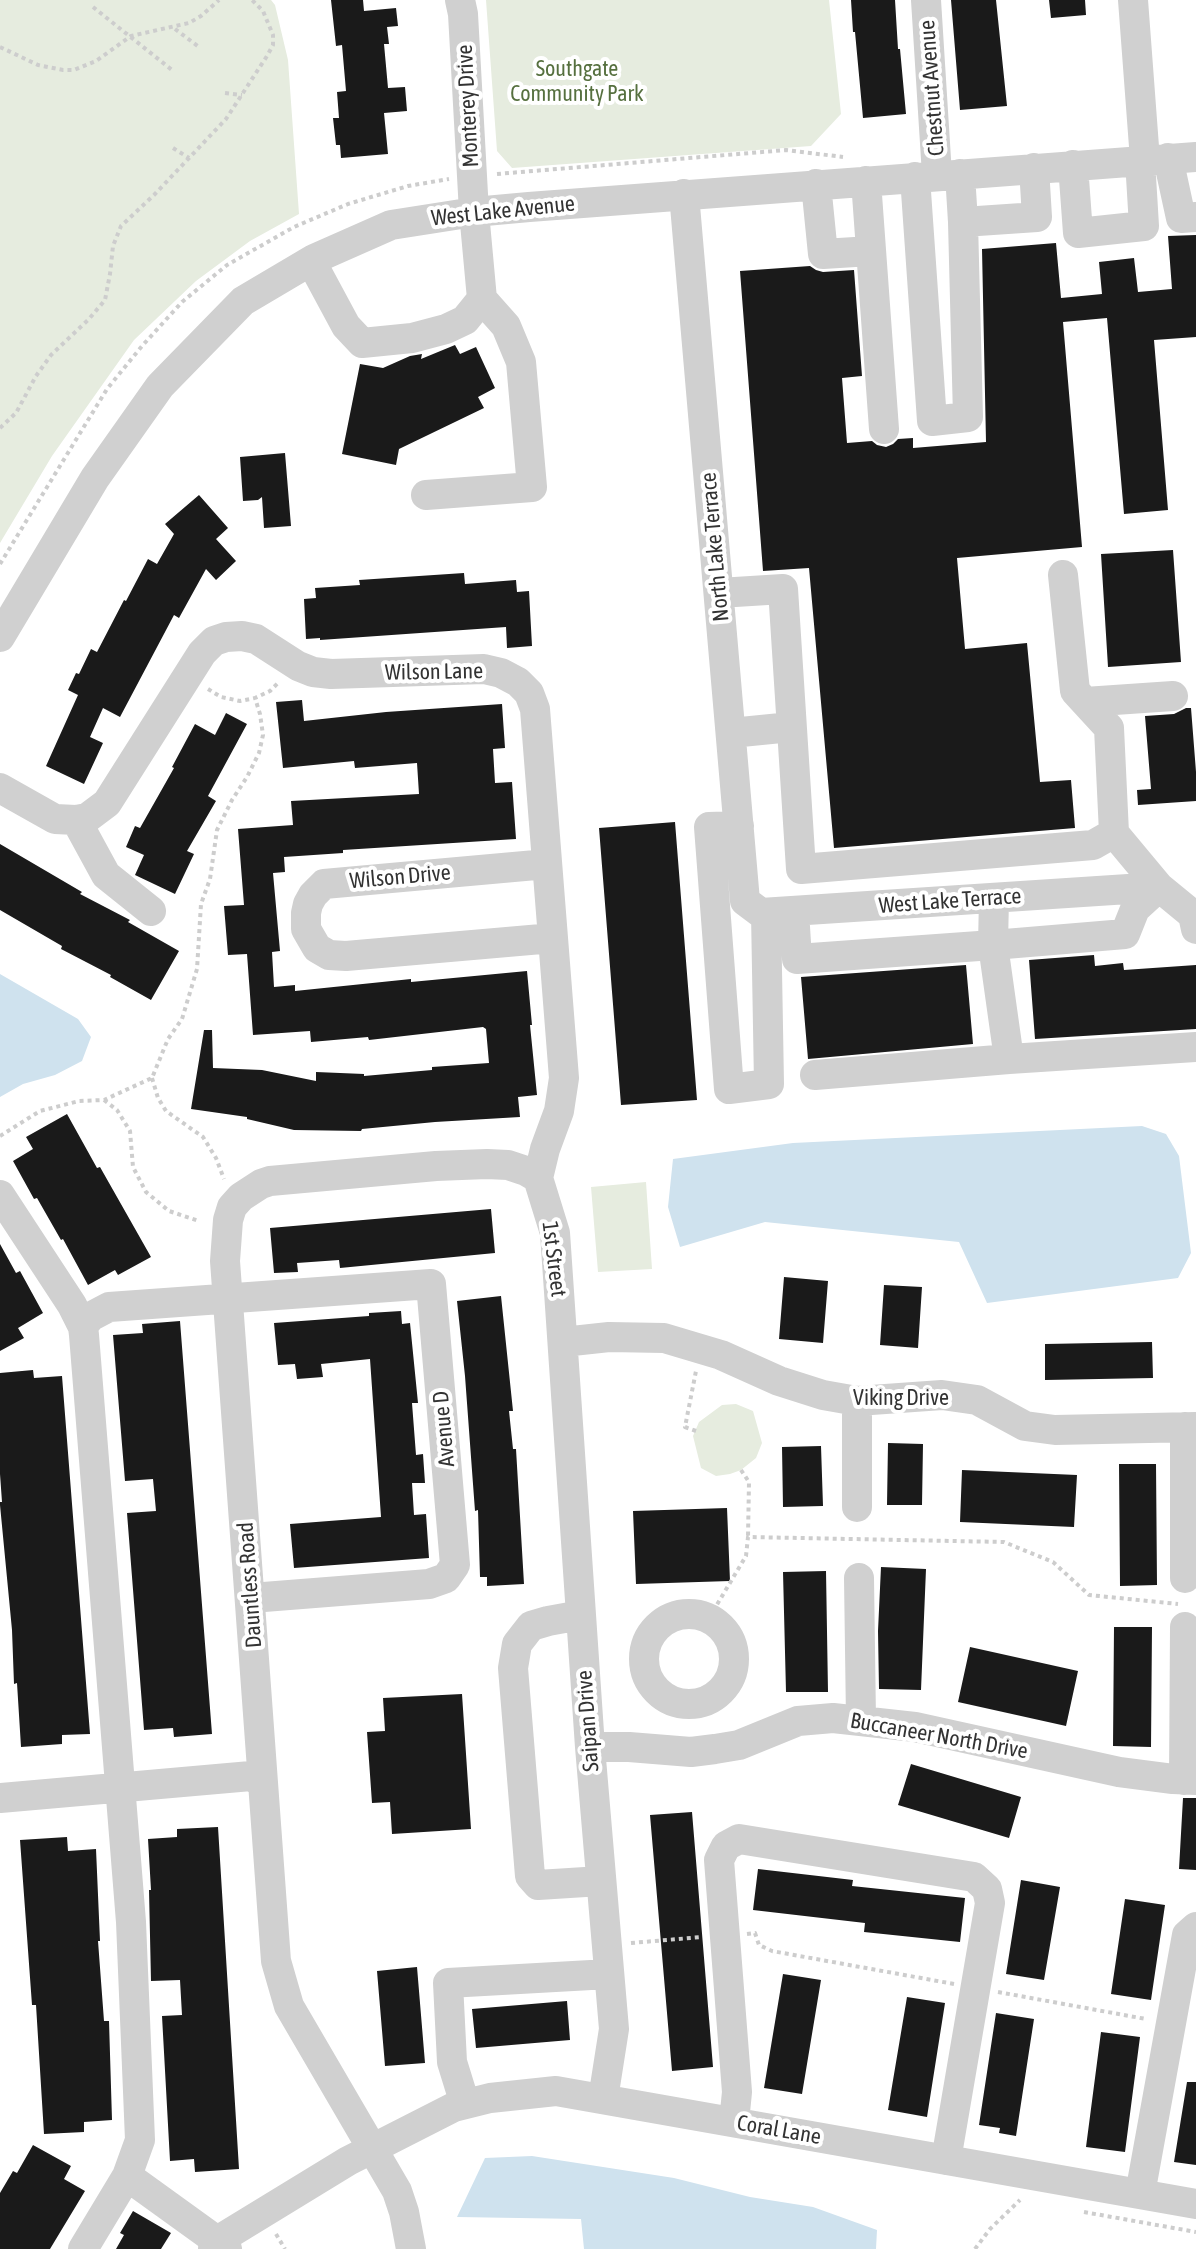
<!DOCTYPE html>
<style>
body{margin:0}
canvas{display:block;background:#fff}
</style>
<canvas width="1196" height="2249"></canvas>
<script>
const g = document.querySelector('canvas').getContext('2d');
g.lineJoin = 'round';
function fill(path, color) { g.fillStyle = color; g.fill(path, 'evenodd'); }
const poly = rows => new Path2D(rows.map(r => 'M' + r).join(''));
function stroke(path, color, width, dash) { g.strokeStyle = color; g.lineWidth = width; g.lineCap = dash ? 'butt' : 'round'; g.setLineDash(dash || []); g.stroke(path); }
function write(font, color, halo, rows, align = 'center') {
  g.font = font + ' "Asap Condensed",sans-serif'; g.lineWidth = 8; g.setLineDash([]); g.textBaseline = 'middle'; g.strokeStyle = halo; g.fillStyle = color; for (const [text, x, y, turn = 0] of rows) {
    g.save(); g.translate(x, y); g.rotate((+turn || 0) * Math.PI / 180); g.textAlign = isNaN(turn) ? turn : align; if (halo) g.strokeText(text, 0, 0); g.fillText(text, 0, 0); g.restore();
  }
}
fill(poly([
 [0,0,271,0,275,5,288,60,299,214,250,241,196,281,134,340,52,456,0,543],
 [486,0,829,0,841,114,811,146,512,168,497,151],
 [646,1182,652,1269,598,1272,591,1187],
 [736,1404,753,1411,762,1443,756,1458,741,1470,730,1474,716,1476,701,1468,693,1436,699,1422,722,1405]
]), '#e6ecdf');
fill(poly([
 [0,974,78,1019,91,1037,82,1061,55,1075,23,1084,0,1097],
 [1142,1126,1166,1134,1179,1156,1191,1253,1178,1278,987,1303,959,1242,765,1222,680,1247,668,1207,673,1159,793,1143],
 [532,2156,674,2178,750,2197,813,2207,877,2230,876,2249,584,2249,581,2219,457,2217,485,2158]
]), '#cfe2ee');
fill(poly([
 [331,0,363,0,364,11,396,8,398,26,387,27,389,44,384,44,388,88,405,87,407,111,384,113,388,154,341,158,340,145,336,145,333,118,339,118,337,92,346,91,342,45,336,46],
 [851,0,895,0,898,49,900,49,906,114,863,118,855,32,853,32],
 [951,0,996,0,1007,106,960,110],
 [1049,0,1085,0,1086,15,1051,18],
 [1196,235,1196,337,1154,340,1168,510,1124,514,1107,318,1063,322,1082,547,957,558,965,649,1027,643,1040,782,1071,780,1075,828,834,848,809,568,763,571,740,271,810,266,816,270,823,272,854,270,862,376,842,378,847,443,872,441,877,445,886,447,893,444,898,439,913,438,913,448,986,442,982,249,1056,243,1061,298,1102,294,1099,262,1134,258,1138,292,1172,289,1168,236],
 [455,345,460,354,476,347,495,388,478,397,484,408,399,449,396,465,342,454,360,364,383,368,410,356,422,354,421,359],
 [285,453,291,526,264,528,262,497,258,500,243,501,240,457],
 [199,495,228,528,216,539,236,561,216,580,206,569,179,618,174,615,120,717,103,708,90,737,103,743,84,784,46,766,78,695,68,690,76,673,79,674,91,649,97,652,124,600,126,601,148,559,157,564,174,534,165,524],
 [1173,550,1181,662,1108,667,1101,554],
 [464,573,465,584,516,580,517,592,529,591,532,646,507,648,506,627,320,640,320,638,306,639,304,599,316,598,315,588,360,585,359,580],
 [302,700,304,721,386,712,502,704,505,748,493,749,495,783,512,782,516,839,343,850,343,853,284,857,285,872,273,873,280,951,272,952,274,987,295,985,295,991,411,979,411,982,527,971,532,1025,530,1025,537,1095,518,1097,520,1117,435,1122,362,1129,361,1131,294,1130,247,1119,247,1117,191,1109,204,1030,212,1030,213,1068,262,1070,316,1081,316,1072,364,1074,364,1076,432,1070,432,1067,489,1063,486,1029,483,1027,369,1040,368,1037,311,1042,310,1031,253,1035,247,954,228,955,224,906,244,905,238,829,293,825,291,801,419,794,417,763,355,768,354,761,283,768,276,702],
 [1186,708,1191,708,1196,772,1196,801,1138,805,1137,790,1151,789,1145,716,1174,714],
 [226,713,247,724,208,796,216,801,187,851,194,854,175,894,135,875,144,855,126,847,135,826,140,828,174,768,172,767,195,724,215,735],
 [675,822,697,1100,621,1105,599,828],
 [0,844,82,892,80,894,130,920,128,922,179,951,151,1000,110,977,111,975,61,949,62,946,0,910],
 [1094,955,1095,966,1123,963,1124,970,1196,965,1196,1029,1035,1039,1029,960],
 [966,965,973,1044,808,1059,801,977],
 [67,1114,97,1168,100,1167,151,1257,118,1275,115,1270,88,1285,63,1239,61,1240,37,1198,34,1199,13,1161,33,1149,26,1137],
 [491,1209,495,1253,340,1268,339,1260,297,1263,298,1272,274,1273,270,1228],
 [0,1244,16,1273,20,1271,43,1313,18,1328,24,1338,0,1351],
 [784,1277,828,1281,823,1343,779,1339],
 [884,1285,922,1287,918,1348,880,1345],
 [501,1296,513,1411,509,1411,513,1449,516,1449,524,1584,487,1586,487,1577,480,1577,478,1510,475,1511,465,1376,457,1301],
 [401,1311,402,1324,410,1323,418,1403,412,1403,416,1455,423,1454,425,1483,412,1483,414,1515,426,1514,429,1558,294,1568,290,1524,381,1517,370,1359,321,1364,323,1377,297,1379,295,1364,278,1365,274,1323,369,1316,369,1313],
 [180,1321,212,1734,174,1737,173,1728,144,1730,127,1513,156,1511,153,1479,125,1481,113,1335,143,1333,142,1324],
 [1152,1342,1153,1378,1045,1380,1045,1344],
 [33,1370,34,1378,62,1376,90,1734,62,1735,62,1744,21,1747,17,1683,14,1684,12,1630,0,1505,0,1502,2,1502,0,1474,0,1373],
 [888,1443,923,1444,922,1505,887,1505],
 [821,1446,823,1506,783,1507,782,1447],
 [1119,1464,1156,1464,1157,1585,1120,1586],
 [962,1470,1077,1475,1074,1527,960,1522],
 [727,1508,730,1581,636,1584,633,1511],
 [881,1567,926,1569,921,1690,879,1689,878,1631],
 [826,1571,828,1692,786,1692,783,1572],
 [1114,1627,1152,1627,1151,1747,1113,1746],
 [970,1647,1078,1671,1066,1726,958,1702],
 [462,1694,471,1829,392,1834,390,1802,372,1803,367,1732,385,1731,383,1698],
 [911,1764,1021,1797,1009,1838,898,1805],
 [1183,1798,1196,1798,1196,1870,1179,1869],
 [692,1812,713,2067,672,2071,650,1815],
 [218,1827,239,2169,195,2172,194,2159,170,2161,162,2016,182,2015,180,1980,151,1981,149,1890,151,1890,148,1839,177,1837,177,1829],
 [67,1837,68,1851,96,1849,100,1941,98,1941,104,2021,109,2021,112,2120,84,2122,84,2132,44,2134,36,2005,32,2005,20,1840],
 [758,1869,853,1880,852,1886,965,1898,960,1942,864,1932,865,1923,753,1910],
 [1021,1880,1060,1887,1044,1980,1006,1974],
 [1125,1899,1165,1905,1151,2000,1111,1994],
 [417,1967,425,2063,385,2066,377,1971],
 [783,1974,821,1980,802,2094,764,2088],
 [907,1997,945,2003,927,2117,888,2110],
 [567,2001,570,2040,476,2048,472,2009],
 [996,2013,1034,2019,1016,2136,999,2133,1000,2128,979,2125],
 [1101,2032,1140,2037,1125,2152,1086,2147],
 [1187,2082,1196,2082,1196,2165,1174,2162],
 [33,2145,71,2166,64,2179,85,2191,50,2249,0,2249,0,2193,13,2171,17,2173],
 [133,2211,171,2233,161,2249,116,2249,124,2235,120,2233]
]), '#1a1a1a');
stroke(poly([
 [93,7,172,70],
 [175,29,199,47],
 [0,47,38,65,63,70,74,70,96,61,131,36,189,23,201,16,219,0],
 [225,93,242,95],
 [173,148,189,158],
 [497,174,786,150,843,157],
 [0,428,16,413,36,376,51,355,89,319,105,300,110,274,113,246,121,226,154,195,226,119,267,56,273,45,273,35,263,11,252,0],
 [0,564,107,389,142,346,182,302,227,265,294,227,348,204,408,186,449,179],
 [208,689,221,697,240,701,255,698],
 [152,1078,158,1098,166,1111,203,1137,216,1158,224,1179],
 [104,1100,117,1110,130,1131,133,1167,146,1192,169,1211,199,1221],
 [0,1136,40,1111,79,1101,104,1100,152,1078,168,1039,182,1019,197,969,201,904,210,879,217,830,232,800,247,777,259,753,263,735,260,714,255,698,270,691,278,683],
 [696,1431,685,1427,696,1371],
 [741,1470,749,1482,748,1537],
 [709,1618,746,1556,748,1537,1004,1542,1053,1562,1089,1595,1178,1604],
 [747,1934,755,1933,759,1945,772,1951,954,1984],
 [631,1943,702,1937],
 [998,1992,1146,2019],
 [1084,2212,1196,2232],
 [276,2234,285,2249],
 [975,2249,990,2229,1020,2200]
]), '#cdcdcd', 4, [4, 4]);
stroke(poly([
 [926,0,937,175],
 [1133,0,1145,160],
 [1168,158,1181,218,1196,217],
 [1073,165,1078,233,1144,226,1140,160],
 [960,174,963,222,1037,217,1034,168],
 [915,177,932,421,968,417,963,222],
 [866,181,884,429],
 [816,184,823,254,871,251],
 [684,194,745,901,761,913,1159,887],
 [311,261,346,326,362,343,412,338,446,329,465,320,482,299],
 [426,495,532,487,521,362,506,326,482,299,474,212,463,14,460,0],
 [1063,575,1075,691,1109,728,1114,833,1159,887,1193,915,1196,929],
 [719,593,783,589,801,869,1093,845,1114,833],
 [0,637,95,478,160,386,243,301,314,259,391,225,474,212,529,207,1196,157],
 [1085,702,1173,696],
 [731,733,791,727],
 [0,788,55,819,76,820,87,818,107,803,202,653,214,641,226,637,242,636,256,639,298,666,313,672,331,674,484,669,501,673,518,682,529,693,535,709,564,1078,559,1111,545,1149,538,1178,555,1233,590,1747,614,2029,603,2099],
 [76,820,106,875,151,911],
 [739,826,709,827,729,1089,769,1084,766,913],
 [547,864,324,884,313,895,308,904,306,913,306,929,317,948,329,955,346,956,553,938],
 [1159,887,1135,909,1125,934,993,945,1009,1059,1196,1047],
 [794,911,797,959,993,945,994,898],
 [815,1075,1009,1059],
 [0,1195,72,1305,83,1327,84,1335,131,1922,140,2140,127,2176,217,2241,213,2249],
 [83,1327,90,1317,109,1307,431,1284,455,1565,446,1578,429,1584,251,1598],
 [563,1342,609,1337,664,1338,721,1355,779,1381,823,1395,857,1401,942,1395,977,1400,1025,1426,1055,1430,1196,1427],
 [857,1401,857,1507],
 [1185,1427,1185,1578],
 [859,1578,861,1720],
 '644 1659a45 45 0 1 1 90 0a45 45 0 1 1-90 0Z',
 [581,1615,548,1621,531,1626,517,1644,513,1668,530,1876,538,1885,601,1881],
 [590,1747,629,1747,691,1752,715,1749,739,1745,798,1721,833,1718,915,1727,1119,1772,1173,1779,1196,1780],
 [1184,1780,1185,1627],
 [0,1798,251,1776,263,1783],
 [465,2104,452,2062,448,1983,609,1974],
 [734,2122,737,2092,719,1860,726,1846,739,1839,974,1877,987,1889,990,1903,946,2160],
 [1140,2194,1187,1935,1196,1927],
 [83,2249,127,2176],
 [227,2249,217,2241,348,2161,454,2107,490,2098,556,2091,1196,2204],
 [411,2249,404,2212,397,2191,289,2006,276,1961,225,1261,228,1220,232,1207,241,1197,261,1184,270,1181,436,1166,487,1164,508,1165,526,1171,538,1178]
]), '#d0d0d0', 30);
write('22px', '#56703f', '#fff', [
 ["Southgate",577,69],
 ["Community Park",577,94]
]);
write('22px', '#333', '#fff', [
 ["Chestnut Avenue",932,88,-94],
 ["Monterey Drive",468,106,-93],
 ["West Lake Avenue",503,211,-6],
 ["North Lake Terrace",715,547,-95],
 ["Wilson Lane",434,672,-1],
 ["Wilson Drive",400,877,-5],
 ["West Lake Terrace",950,901,-4],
 ["1st Street",554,1259,83],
 ["Viking Drive",901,1398],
 ["Avenue D",444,1429,-95],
 ["Dauntless Road",250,1585,-94],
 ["Saipan Drive",588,1721,-94],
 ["Buccaneer North Drive",939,1736,10],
 ["Coral Lane",779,2130,10]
]);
</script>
